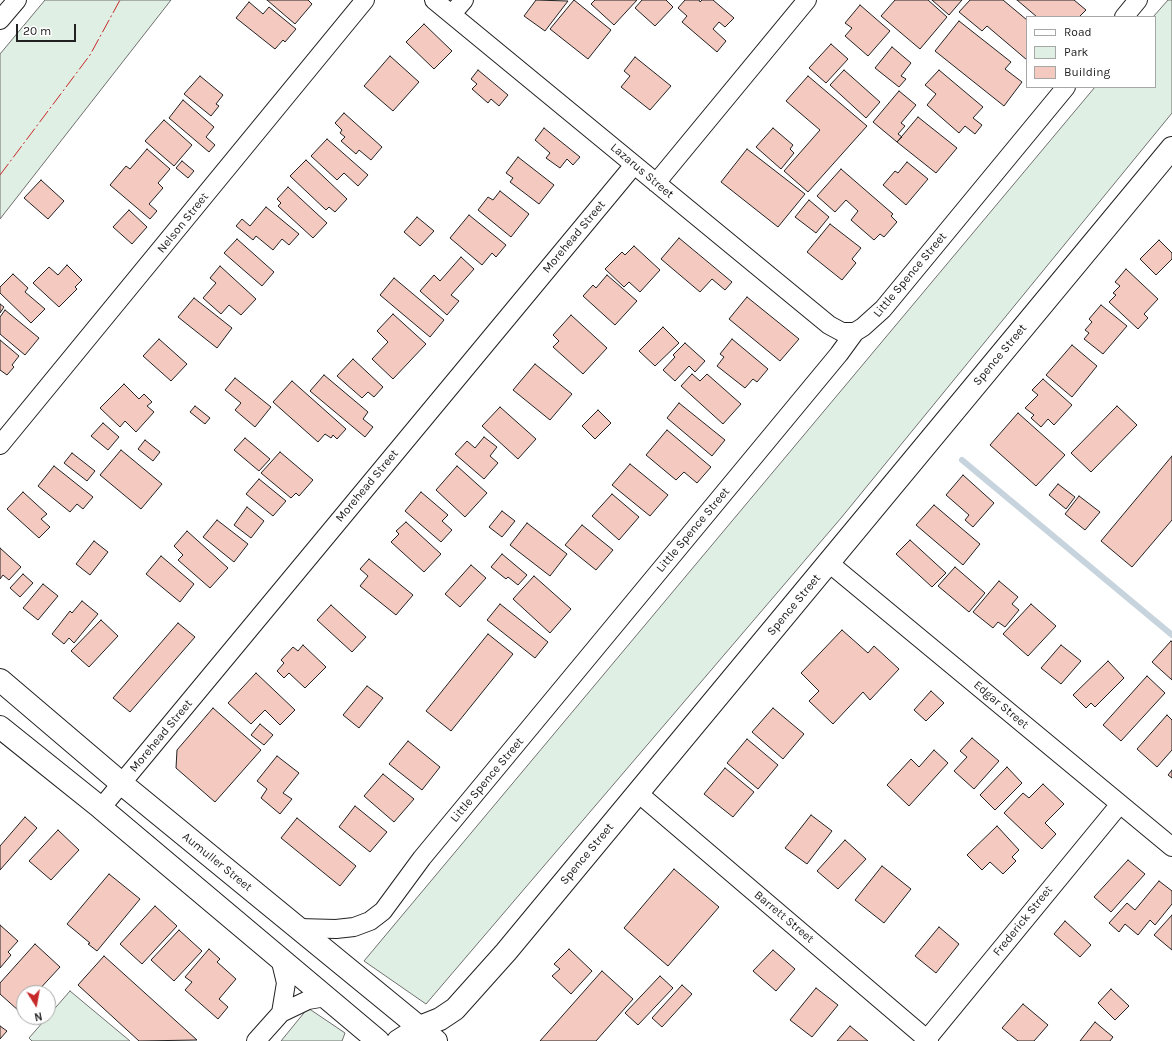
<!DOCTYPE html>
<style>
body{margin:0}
#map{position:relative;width:1172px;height:1041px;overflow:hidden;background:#fff;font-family:Karla,sans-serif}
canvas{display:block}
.legend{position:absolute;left:1026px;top:16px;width:130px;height:72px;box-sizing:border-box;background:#fff;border:1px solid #a7a7a7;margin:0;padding:5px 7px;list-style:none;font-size:12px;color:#222}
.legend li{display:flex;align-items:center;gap:8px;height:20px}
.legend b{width:20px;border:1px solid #a7a7a7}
.north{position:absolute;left:16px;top:985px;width:40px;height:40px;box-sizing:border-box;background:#fff;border:1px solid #a7a7a7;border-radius:50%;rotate:169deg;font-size:11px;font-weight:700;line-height:16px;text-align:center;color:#222}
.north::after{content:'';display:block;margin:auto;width:14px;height:18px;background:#c62828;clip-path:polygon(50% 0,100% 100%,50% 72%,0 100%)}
.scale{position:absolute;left:16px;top:24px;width:60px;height:18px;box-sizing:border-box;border:2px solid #222;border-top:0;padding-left:5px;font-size:12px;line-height:14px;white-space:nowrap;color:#222;-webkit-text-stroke:3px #fff;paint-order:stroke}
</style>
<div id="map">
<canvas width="1172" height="1041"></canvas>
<ul class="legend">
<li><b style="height:5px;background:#fff"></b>Road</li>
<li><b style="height:11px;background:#e0efe3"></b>Park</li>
<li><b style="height:11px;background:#f3c9c0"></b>Building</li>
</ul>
<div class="north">N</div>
<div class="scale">20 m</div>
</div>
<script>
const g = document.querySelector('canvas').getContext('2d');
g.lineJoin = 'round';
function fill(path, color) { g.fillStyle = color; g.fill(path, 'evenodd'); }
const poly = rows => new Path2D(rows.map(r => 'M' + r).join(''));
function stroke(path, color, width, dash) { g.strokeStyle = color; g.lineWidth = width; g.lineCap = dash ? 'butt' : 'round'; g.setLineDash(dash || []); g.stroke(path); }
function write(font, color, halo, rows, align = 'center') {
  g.font = font + ' Karla,sans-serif'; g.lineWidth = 3; g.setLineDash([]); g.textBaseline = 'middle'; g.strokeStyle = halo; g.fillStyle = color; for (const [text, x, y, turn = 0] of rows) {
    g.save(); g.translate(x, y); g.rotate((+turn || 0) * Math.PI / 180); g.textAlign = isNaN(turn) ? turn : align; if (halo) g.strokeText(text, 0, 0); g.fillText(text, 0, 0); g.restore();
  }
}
const green = poly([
 [45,0,171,0,0,219,0,54,45,0],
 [1168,0,1172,0,1172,113,841,518,426,1004,364,961,1095,87,1155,87,1155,17,1153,17,1168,0],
 [70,991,130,1041,32,1041,29,1038,70,991],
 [308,1008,345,1033,342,1041,281,1041,308,1008]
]);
fill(green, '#e0efe3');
stroke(green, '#6f6f6f', 1);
stroke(poly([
 [962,460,1172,635]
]), '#c7d3dd', 6);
const building = poly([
 [267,0,308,0,312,4,295,24,267,0],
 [536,0,568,1,545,31,524,16,536,0],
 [574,0,611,30,588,59,550,29,574,0],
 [595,0,637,0,614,25,591,4,595,0],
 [642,0,666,0,673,7,655,26,635,8,642,0],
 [685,0,699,0,700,2,702,0,713,0,734,18,725,27,719,22,713,29,726,41,717,52,682,22,687,16,678,8,685,0],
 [895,0,928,0,947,17,920,49,881,16,895,0],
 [932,0,962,0,949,15,932,0],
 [970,0,1003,0,1027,20,1027,60,987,26,982,31,959,12,970,0],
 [1017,0,1074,0,1086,10,1079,17,1037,17,1017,0],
 [249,2,263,14,269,7,296,29,285,42,283,40,275,49,236,18,249,2],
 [860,5,890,31,868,56,845,36,852,28,845,23,860,5],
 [959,21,1011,62,1005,69,1022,82,1004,106,935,51,959,21],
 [424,24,452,51,434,69,406,42,424,24],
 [831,44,848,59,826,83,809,68,831,44],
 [892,47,911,63,901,76,906,79,899,87,875,68,892,47],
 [390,56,419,82,393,111,364,86,390,56],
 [635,57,671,86,650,110,621,87,630,76,624,71,635,57],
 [478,70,508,95,499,106,491,99,488,103,472,89,477,84,471,79,478,70],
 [844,70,880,102,866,118,830,85,844,70],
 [939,70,983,107,973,118,982,125,975,134,965,126,959,133,927,105,936,94,925,85,939,70],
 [200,76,223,95,216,104,219,106,211,116,184,94,200,76],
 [808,76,867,126,808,192,784,171,820,130,786,101,808,76],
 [899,91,916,105,901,123,905,126,898,134,902,137,897,142,873,122,899,91],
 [183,100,214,127,206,137,215,145,209,152,169,118,183,100],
 [344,113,382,147,371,160,359,150,356,154,341,141,345,137,340,133,342,130,335,123,344,113],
 [918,117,957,148,936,173,897,142,918,117],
 [164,120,192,145,174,166,145,141,164,120],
 [544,128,580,157,573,165,567,159,560,168,546,158,550,153,535,140,544,128],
 [773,128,793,145,790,149,794,153,781,169,756,147,773,128],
 [327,139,368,175,358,186,344,173,337,180,311,156,327,139],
 [147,149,170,169,158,183,163,188,149,204,157,211,150,219,110,185,126,166,130,169,147,149],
 [747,149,805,194,778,227,721,182,747,149],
 [518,157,554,185,539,204,510,182,513,178,506,173,518,157],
 [306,160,347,199,335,212,329,207,326,210,290,176,306,160],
 [182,161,194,171,188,178,176,168,182,161],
 [907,162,928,179,906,205,883,185,895,171,898,173,907,162],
 [841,169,893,214,891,216,897,222,884,237,880,234,874,240,851,220,858,211,846,200,835,212,817,196,841,169],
 [41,180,64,201,48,219,24,198,41,180],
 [288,187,327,223,313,238,278,206,281,203,277,199,288,187],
 [500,191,529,214,511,237,478,210,488,197,493,200,500,191],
 [809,200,829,217,816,233,795,217,809,200],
 [266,207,299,234,289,245,282,239,273,250,256,236,253,240,236,226,242,219,250,226,266,207],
 [129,210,147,227,132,244,113,227,129,210],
 [469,215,506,245,496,257,492,253,482,265,450,238,469,215],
 [417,217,434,231,420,246,404,232,417,217],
 [830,224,861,248,852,259,856,263,842,280,807,252,830,224],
 [679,238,732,282,725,290,712,279,700,292,661,259,679,238],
 [237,239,274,272,262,286,224,253,237,239],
 [1159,240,1172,253,1172,259,1156,275,1140,259,1159,240],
 [634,246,660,270,640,292,629,282,624,287,605,269,622,252,625,255,634,246],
 [461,257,474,269,451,295,459,301,447,315,420,291,434,275,440,281,461,257],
 [67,265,82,280,75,287,77,289,59,307,33,283,49,267,58,275,67,265],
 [220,266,256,299,241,315,229,305,221,314,203,298,216,283,210,278,220,266],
 [1126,269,1158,299,1144,314,1148,318,1138,329,1109,302,1116,295,1113,293,1120,286,1115,282,1126,269],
 [13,274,28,288,25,292,45,309,31,323,0,293,0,287,13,274],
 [607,275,637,301,615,325,583,296,593,285,596,288,607,275],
 [394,278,444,320,430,337,380,295,394,278],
 [747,297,799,339,780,361,729,319,747,297],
 [194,298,232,328,217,348,178,317,194,298],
 [0,304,4,307,0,313,0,304],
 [1101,305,1127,326,1103,354,1084,339,1089,333,1085,330,1092,322,1089,319,1101,305],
 [5,310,39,338,25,355,0,334,0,317,5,310],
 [393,314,426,344,393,379,372,359,388,342,377,331,393,314],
 [571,315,607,348,583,374,553,347,559,341,553,335,571,315],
 [663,327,679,343,655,366,639,351,663,327],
 [159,339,187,364,171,381,143,356,159,339],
 [732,339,768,369,757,382,753,379,745,388,717,366,724,357,720,354,732,339],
 [0,340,19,356,12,365,14,367,7,375,0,370,0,340],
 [685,343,705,361,695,372,689,366,675,381,663,370,675,357,673,355,685,343],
 [1072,345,1097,366,1072,397,1046,375,1072,345],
 [353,359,383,387,374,397,368,392,362,398,337,376,353,359],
 [535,364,572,394,550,420,513,390,535,364],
 [692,374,700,381,707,374,741,404,723,424,681,386,692,374],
 [324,375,368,412,363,419,373,427,365,437,310,391,324,375],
 [235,378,271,407,255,427,235,410,241,403,225,390,235,378],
 [1043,379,1072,405,1054,425,1048,419,1041,427,1031,418,1034,415,1025,408,1038,395,1032,390,1043,379],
 [292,381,346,429,337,439,333,435,331,438,325,434,318,442,273,402,292,381],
 [124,384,139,399,144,394,152,402,147,406,154,412,136,432,125,421,120,427,100,408,124,384],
 [679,403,725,440,712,456,667,418,679,403],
 [195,406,210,418,205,424,190,412,195,406],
 [1117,406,1137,425,1091,472,1071,453,1117,406],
 [500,407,536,439,518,459,482,426,500,407],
 [598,410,611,423,595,439,582,426,598,410],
 [1018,413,1065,455,1036,486,990,445,1018,413],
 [103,423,119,437,108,450,91,436,103,423],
 [667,430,711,467,697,483,684,472,676,480,646,455,667,430],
 [484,437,497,447,490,456,498,463,484,479,455,454,467,441,475,448,484,437],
 [245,438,270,459,259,471,234,450,245,438],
 [145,440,160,452,153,461,138,449,145,440],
 [121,450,162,484,141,509,100,475,121,450],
 [280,452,313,480,299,496,296,493,291,498,261,473,280,452],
 [72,453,95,471,87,481,64,463,72,453],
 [1172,456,1172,520,1132,567,1101,541,1172,456],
 [630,464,668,495,650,516,612,485,630,464],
 [54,466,93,497,83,509,77,504,70,512,38,486,54,466],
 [457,466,487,493,465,517,436,490,457,466],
 [963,475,994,503,973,527,965,520,969,515,946,495,963,475],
 [259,479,286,501,273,516,246,494,259,479],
 [1058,484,1075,497,1066,509,1049,495,1058,484],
 [23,492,47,514,41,519,50,527,39,538,7,509,23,492],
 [421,492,448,515,442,521,452,530,441,542,405,511,421,492],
 [612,494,639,517,619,540,592,516,612,494],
 [1079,496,1100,512,1085,530,1065,514,1079,496],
 [934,505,980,544,963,565,916,525,934,505],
 [247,507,264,521,251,538,234,525,247,507],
 [502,511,515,521,502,537,489,527,502,511],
 [217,520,248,544,234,562,203,537,217,520],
 [406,522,441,554,424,572,391,542,399,534,396,531,406,522],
 [527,523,567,554,550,576,510,545,527,523],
 [582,525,613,550,596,570,565,545,582,525],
 [187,531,228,568,210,588,178,560,183,555,174,546,187,531],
 [910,540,946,573,932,587,896,554,910,540],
 [94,541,108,552,90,575,76,564,94,541],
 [0,548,21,567,9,580,3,575,0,579,0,548],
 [502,554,527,575,518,585,508,577,506,579,491,567,502,554],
 [161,556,194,584,180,602,146,574,161,556],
 [369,559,413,595,396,615,360,586,368,576,360,569,369,559],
 [471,565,486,578,460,607,445,594,471,565],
 [955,567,985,593,969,612,938,586,955,567],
 [23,574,33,583,20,597,10,588,23,574],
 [534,576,571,609,550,633,513,599,534,576],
 [999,581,1018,597,1012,604,1019,610,1005,627,998,622,993,628,973,612,999,581],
 [43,584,58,596,38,620,23,608,43,584],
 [82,601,98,614,74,643,69,638,64,644,52,634,70,611,72,613,82,601],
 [500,604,548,642,535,658,487,620,500,604],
 [1031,604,1056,626,1028,656,1003,634,1031,604],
 [331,605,366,637,352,652,317,620,331,605],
 [101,620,118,636,89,667,71,651,101,620],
 [178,623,195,637,130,712,113,698,178,623],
 [842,630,868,653,874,646,899,669,870,700,863,692,833,724,809,701,819,691,801,673,842,630],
 [488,634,513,654,451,731,426,711,488,634],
 [1171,641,1172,642,1172,680,1152,662,1171,641],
 [303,645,326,667,305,688,289,673,284,678,277,671,284,663,281,660,293,647,298,651,303,645],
 [1061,645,1081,661,1061,684,1041,668,1061,645],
 [1108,661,1124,678,1095,707,1091,703,1086,708,1073,695,1108,661],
 [256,673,295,710,280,725,265,710,251,724,228,703,256,673],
 [1147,676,1165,693,1121,741,1103,725,1147,676],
 [367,686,383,698,359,728,343,715,367,686],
 [931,691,944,703,926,721,914,710,931,691],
 [213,708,261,750,215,802,176,768,177,750,213,708],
 [773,708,804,734,783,759,752,732,773,708],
 [1167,715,1172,720,1172,750,1157,767,1137,749,1167,715],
 [260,724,273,735,264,745,251,735,260,724],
 [972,738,999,761,974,789,954,771,967,757,960,751,972,738],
 [747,739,778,765,758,789,727,763,747,739],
 [408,741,440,767,422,790,389,764,408,741],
 [934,750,948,763,909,806,887,785,911,759,919,767,934,750],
 [277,756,299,773,283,793,292,799,280,814,261,798,267,789,257,781,277,756],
 [1007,767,1022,783,995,810,980,795,1007,767],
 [725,768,754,792,733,817,704,794,725,768],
 [1172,770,1172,778,1168,775,1172,770],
 [383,774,414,799,394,822,364,796,383,774],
 [1043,784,1064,804,1045,823,1056,834,1042,849,1004,813,1023,793,1029,798,1043,784],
 [355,806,387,832,370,852,339,827,355,806],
 [811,815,832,831,807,864,785,848,811,815],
 [25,817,37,828,0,870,0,846,25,817],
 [297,818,356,866,340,886,281,838,297,818],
 [997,826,1019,850,1012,857,1016,861,1003,874,990,862,982,870,967,855,997,826],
 [58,830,79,850,51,880,29,861,58,830],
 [845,840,866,859,838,889,817,871,845,840],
 [1128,860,1145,874,1111,912,1094,897,1128,860],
 [882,866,911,889,884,923,855,900,882,866],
 [674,869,719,907,668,966,624,928,674,869],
 [109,874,140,899,97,951,88,944,90,943,67,924,109,874],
 [1159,881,1172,891,1172,904,1155,925,1150,920,1138,935,1125,924,1119,932,1109,923,1127,903,1135,910,1159,881],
 [155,906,177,926,142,964,120,944,155,906],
 [1172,915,1172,950,1154,935,1172,915],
 [1065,921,1091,945,1080,957,1054,934,1065,921],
 [0,925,18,941,8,952,11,955,0,968,0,925],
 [939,927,959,944,936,973,915,956,939,927],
 [179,930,202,951,174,981,151,960,179,930],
 [35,944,60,967,36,993,24,993,24,1006,19,1011,0,994,0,983,35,944],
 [209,949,220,959,217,962,236,979,219,999,228,1007,218,1019,185,990,192,982,185,977,209,949],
 [569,949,592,971,571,994,552,976,560,969,554,964,569,949],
 [773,950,795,969,776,991,753,971,773,950],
 [104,956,197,1040,139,1041,78,985,104,956],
 [602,971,633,999,596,1041,540,1041,602,971],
 [660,976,673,988,638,1025,625,1013,660,976],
 [682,985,692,994,662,1027,652,1018,682,985],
 [816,988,838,1005,812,1037,790,1020,816,988],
 [1111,989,1129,1006,1115,1020,1098,1003,1111,989],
 [1023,1004,1048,1025,1034,1041,1018,1041,1002,1028,1023,1004],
 [1095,1022,1113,1037,1110,1041,1080,1041,1095,1022],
 [0,1026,7,1031,0,1039,0,1026],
 [850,1026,868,1041,837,1041,850,1026]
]);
fill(building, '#f3c9c0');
stroke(building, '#222', 1);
const minor = poly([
 [434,0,829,325,842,332,855,332],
 [452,14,464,0],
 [1124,17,1138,0],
 [0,20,17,0],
 [656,183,807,0],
 [0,445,365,0],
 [829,563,1172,847],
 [638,793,929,1041],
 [101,808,634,165],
 [299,928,336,929,354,927,370,921,383,911,422,858,839,354,855,332,863,327,883,309,1066,87],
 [280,958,286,983,281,1013],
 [927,1039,1120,804],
 [256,1041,281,1013,308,1000,326,997]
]);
const tertiary = poly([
 [420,1027,440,1019,455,1009,506,952,1172,148]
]);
const secondary = poly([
 [0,680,121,783,436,1041],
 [0,727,101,808,378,1041],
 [398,1041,420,1027]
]);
stroke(minor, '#222', 20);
stroke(tertiary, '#222', 24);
stroke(secondary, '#222', 24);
stroke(minor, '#fff', 18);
stroke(tertiary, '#fff', 22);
stroke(secondary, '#fff', 22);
stroke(poly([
 [0,175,90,55,120,0]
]), '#c62828', 1, [14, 3, 2, 3]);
write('12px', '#222', '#fff', [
 ["Lazarus Street",642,171,40],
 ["Nelson Street",183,223,-51],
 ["Morehead Street",574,237,-50],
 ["Little Spence Street",910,275,-50],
 ["Spence Street",1000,355,-50],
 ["Morehead Street",367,486,-50],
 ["Little Spence Street",693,530,-50],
 ["Spence Street",794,605,-50],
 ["Edgar Street",1001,705,40],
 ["Morehead Street",161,736,-50],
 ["Little Spence Street",487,780,-50],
 ["Spence Street",587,854,-50],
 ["Aumuller Street",217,862,39],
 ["Barrett Street",784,917,40],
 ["Frederick Street",1023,921,-51]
]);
</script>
